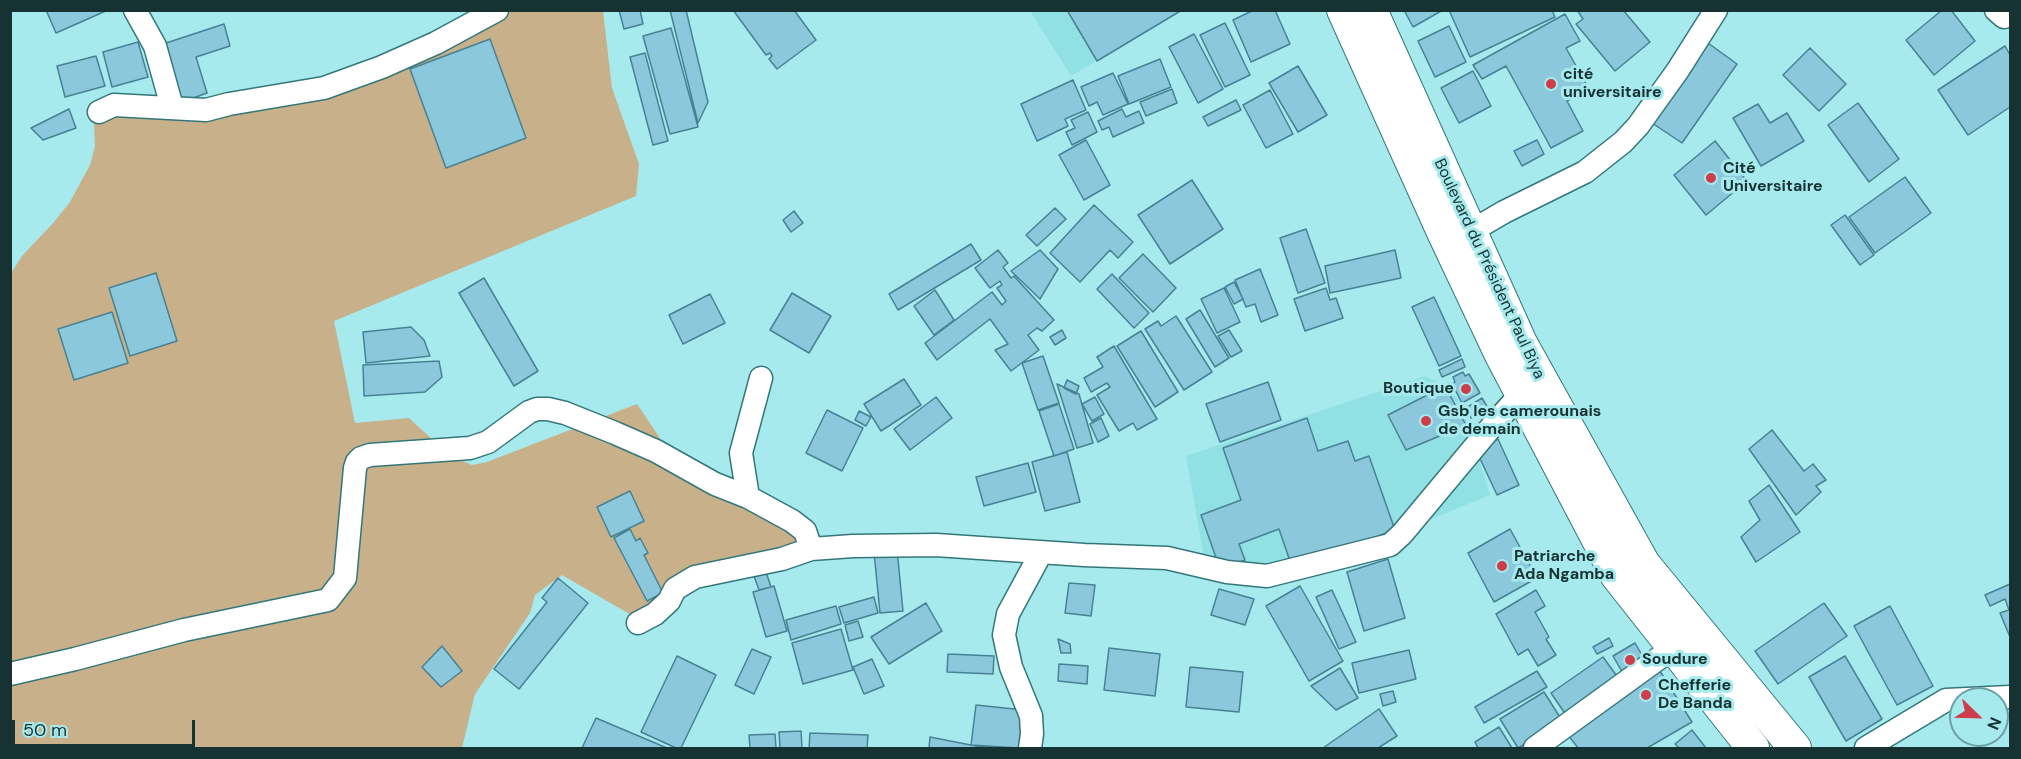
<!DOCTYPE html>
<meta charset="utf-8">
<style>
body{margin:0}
#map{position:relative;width:2021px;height:759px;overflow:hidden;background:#a6eaed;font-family:"DM Sans",sans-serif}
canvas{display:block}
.frame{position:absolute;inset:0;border:12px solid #163233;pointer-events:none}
.north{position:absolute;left:1949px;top:687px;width:60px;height:60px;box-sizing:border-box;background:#a6eaed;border:2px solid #6ca0a3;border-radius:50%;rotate:113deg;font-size:16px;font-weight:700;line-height:24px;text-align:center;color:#163233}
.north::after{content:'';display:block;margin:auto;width:21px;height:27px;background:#cd3d4b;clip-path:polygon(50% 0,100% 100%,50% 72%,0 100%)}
.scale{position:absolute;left:12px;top:720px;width:183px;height:27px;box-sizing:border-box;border:3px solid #163233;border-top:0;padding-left:8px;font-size:18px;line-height:21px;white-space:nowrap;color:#163233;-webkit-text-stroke:4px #a6eaed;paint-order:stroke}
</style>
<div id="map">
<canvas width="2021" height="759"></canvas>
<div class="frame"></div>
<div class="north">N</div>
<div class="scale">50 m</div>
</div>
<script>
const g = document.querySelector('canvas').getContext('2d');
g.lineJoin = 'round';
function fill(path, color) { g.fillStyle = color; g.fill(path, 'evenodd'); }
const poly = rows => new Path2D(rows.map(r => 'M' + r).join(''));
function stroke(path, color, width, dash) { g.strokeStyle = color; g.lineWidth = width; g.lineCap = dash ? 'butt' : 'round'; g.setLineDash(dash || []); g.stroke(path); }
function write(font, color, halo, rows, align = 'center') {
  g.font = font + ' "DM Sans",sans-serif'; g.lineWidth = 6; g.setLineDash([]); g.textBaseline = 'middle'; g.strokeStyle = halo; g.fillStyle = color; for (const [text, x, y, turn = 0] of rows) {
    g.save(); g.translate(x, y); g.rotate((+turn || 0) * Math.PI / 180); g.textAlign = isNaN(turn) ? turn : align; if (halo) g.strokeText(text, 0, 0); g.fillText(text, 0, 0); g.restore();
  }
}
fill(poly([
 [1030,11,1182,11,1071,76],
 [1425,376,1445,386,1461,402,1490,495,1305,571,1246,588,1207,574,1186,456]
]), '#91e0e4');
fill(poly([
 [497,11,603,11,612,88,639,164,636,196,334,321,355,423,409,418,450,456,472,465,487,462,637,404,666,447,749,500,811,549,695,577,638,619,562,575,535,595,530,613,475,694,462,748,11,748,10,275,22,256,54,222,70,202,90,165,95,146,94,125,96,107,165,110,324,88]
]), '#c8b08a');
const building = poly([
 [46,10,108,10,56,33,46,10],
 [619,10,640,10,643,24,624,29,619,10],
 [670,10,686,10,708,102,698,123,670,10],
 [733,10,794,10,816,40,777,69,769,59,772,56,770,53,766,55,733,10],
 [1067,10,1182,10,1097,61,1067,10],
 [1254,10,1275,10,1290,44,1251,62,1233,20,1254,10],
 [1404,10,1443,10,1413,27,1404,10],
 [1449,10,1552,10,1555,17,1470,57,1449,10],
 [1577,10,1623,10,1650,42,1615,71,1576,24,1583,19,1577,10],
 [1942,10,1951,10,1975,41,1934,75,1906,40,1942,10],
 [1565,14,1580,41,1566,48,1589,89,1567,101,1583,131,1551,148,1506,66,1482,79,1473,65,1565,14],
 [1225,23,1250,75,1225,87,1200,35,1225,23],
 [224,24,230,46,196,57,207,93,182,102,163,44,224,24],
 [1449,26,1466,62,1435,77,1418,41,1449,26],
 [671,28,698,127,670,134,643,36,671,28],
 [1194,34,1223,89,1198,103,1169,47,1194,34],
 [490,39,526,138,446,168,410,69,490,39],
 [138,42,148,77,112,87,103,52,138,42],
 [1708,43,1737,64,1682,143,1652,123,1708,43],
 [2005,46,2010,55,2010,107,1968,135,1938,90,2005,46],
 [1810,48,1846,84,1819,111,1783,75,1810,48],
 [645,53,668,141,653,145,630,57,645,53],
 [96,56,105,86,65,97,57,66,96,56],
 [1160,59,1171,87,1129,104,1118,76,1160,59],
 [1298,66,1327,115,1298,132,1269,83,1298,66],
 [1473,71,1491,106,1459,123,1441,88,1473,71],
 [1113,73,1128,104,1103,115,1097,102,1089,106,1081,87,1113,73],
 [1073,80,1086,110,1065,119,1068,126,1037,141,1021,104,1073,80],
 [1172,89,1177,103,1146,116,1140,102,1172,89],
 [1270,90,1293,134,1266,148,1243,105,1270,90],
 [1236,100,1241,110,1208,126,1203,117,1236,100],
 [1858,103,1899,159,1869,182,1828,125,1858,103],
 [1758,104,1770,123,1787,113,1804,141,1761,166,1733,118,1758,104],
 [69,109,76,128,43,140,31,128,69,109],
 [1122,109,1126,117,1139,111,1144,123,1113,137,1109,127,1102,130,1098,121,1122,109],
 [1088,112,1097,132,1072,145,1066,132,1075,128,1071,120,1088,112],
 [1086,140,1110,185,1084,200,1059,155,1086,140],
 [1537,140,1544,154,1522,166,1514,151,1537,140],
 [1715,141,1747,181,1706,215,1674,175,1715,141],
 [1905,177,1931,213,1875,253,1849,217,1905,177],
 [1192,180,1223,229,1170,264,1138,215,1192,180],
 [1094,205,1133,242,1118,258,1110,250,1080,282,1050,253,1094,205],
 [1055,208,1066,219,1037,246,1026,235,1055,208],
 [794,211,803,223,791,232,783,220,794,211],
 [1845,215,1874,255,1860,265,1831,225,1845,215],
 [1306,229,1325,283,1298,293,1280,238,1306,229],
 [971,244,981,260,898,310,889,294,971,244],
 [998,250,1008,263,1003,267,1011,278,1014,276,1054,320,1042,331,1037,328,1028,335,1039,350,1011,371,995,350,1008,344,990,319,937,360,925,343,992,292,1002,305,1006,301,997,288,1002,285,1000,281,990,288,975,268,998,250],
 [1040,250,1058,269,1040,299,1011,271,1040,250],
 [1395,250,1401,278,1330,293,1325,266,1395,250],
 [1143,254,1176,288,1153,312,1119,278,1143,254],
 [1260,269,1278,315,1261,322,1255,304,1246,307,1235,280,1260,269],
 [156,273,177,341,130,356,109,288,156,273],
 [1112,274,1149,313,1134,328,1097,289,1112,274],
 [484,278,538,371,514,386,459,293,484,278],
 [1234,282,1243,299,1234,304,1225,287,1234,282],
 [1224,288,1240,322,1217,333,1201,299,1224,288],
 [1326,288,1330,300,1336,298,1343,318,1305,331,1294,299,1326,288],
 [935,290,954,320,934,335,914,306,935,290],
 [792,293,831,316,809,353,770,330,792,293],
 [710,294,725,323,683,344,669,315,710,294],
 [1434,297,1461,356,1439,366,1412,307,1434,297],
 [1200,310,1229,358,1215,367,1186,319,1200,310],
 [112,312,128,363,74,380,58,329,112,312],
 [1176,316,1212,372,1184,390,1145,329,1158,321,1161,326,1176,316],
 [411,327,424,340,430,356,366,363,363,332,411,327],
 [1062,330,1066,338,1055,345,1050,337,1062,330],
 [1229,330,1242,351,1231,357,1218,336,1229,330],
 [1141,331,1178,392,1155,407,1117,346,1141,331],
 [1114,346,1157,419,1137,430,1133,423,1119,431,1097,395,1110,387,1107,383,1091,392,1084,378,1103,367,1097,357,1114,346],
 [1043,356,1059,403,1038,410,1022,363,1043,356],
 [1462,359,1465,367,1442,377,1439,370,1462,359],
 [439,361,442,377,425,392,364,396,363,365,439,361],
 [1463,372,1465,376,1469,374,1480,393,1462,403,1452,384,1455,382,1453,377,1463,372],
 [904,379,921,405,881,431,864,404,904,379],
 [1067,380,1079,386,1076,394,1064,388,1067,380],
 [1268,382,1281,420,1220,442,1206,404,1268,382],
 [1057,384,1079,394,1093,443,1077,448,1057,384],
 [1445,386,1466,425,1406,450,1388,415,1445,386],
 [936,397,952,418,910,450,894,429,936,397],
 [1095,397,1104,414,1092,421,1082,404,1095,397],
 [1482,398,1488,408,1471,418,1466,408,1482,398],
 [1059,404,1074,449,1054,456,1039,411,1059,404],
 [827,410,863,428,842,471,806,453,827,410],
 [859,411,871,417,866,426,855,420,859,411],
 [1101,418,1109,436,1098,442,1090,424,1101,418],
 [1307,418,1318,451,1348,441,1355,461,1369,456,1395,530,1292,567,1279,529,1239,544,1245,560,1220,569,1201,515,1241,500,1223,448,1307,418],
 [1772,430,1804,471,1813,464,1826,480,1816,486,1821,492,1796,515,1749,449,1772,430],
 [1498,439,1519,485,1497,495,1476,450,1498,439],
 [1067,452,1080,502,1045,511,1032,462,1067,452],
 [1028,463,1036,492,984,506,976,477,1028,463],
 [1769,485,1800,532,1756,562,1741,537,1760,520,1749,501,1769,485],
 [630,491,644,521,611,537,597,507,630,491],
 [630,529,636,541,640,538,648,553,644,555,663,593,647,601,614,538,630,529],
 [1510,529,1537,578,1494,602,1468,553,1510,529],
 [897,549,903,611,880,613,874,552,897,549],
 [1388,559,1405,618,1364,631,1347,572,1388,559],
 [766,572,771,587,759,590,754,576,766,572],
 [558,578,588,603,519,689,494,669,547,602,542,598,558,578],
 [1069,583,1095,585,1091,616,1065,613,1069,583],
 [2010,584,2010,637,2000,613,2009,610,2005,599,1990,606,1985,595,2010,584],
 [774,586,787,631,766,637,753,592,774,586],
 [1300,586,1343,661,1309,681,1266,606,1300,586],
 [1219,589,1254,599,1245,625,1211,615,1219,589],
 [1332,590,1356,642,1339,649,1316,597,1332,590],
 [1536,590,1545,606,1535,612,1549,637,1546,639,1556,655,1538,666,1528,649,1518,655,1496,614,1536,590],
 [874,597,878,613,844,623,839,607,874,597],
 [926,603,942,631,889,664,871,637,926,603],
 [1824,603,1847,636,1778,684,1755,651,1824,603],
 [836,606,841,624,791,640,786,620,836,606],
 [1890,606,1933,686,1897,705,1854,626,1890,606],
 [858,621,863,637,849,641,845,625,858,621],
 [841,629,853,670,803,684,792,643,841,629],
 [1609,638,1613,646,1597,654,1593,647,1609,638],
 [1058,639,1070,644,1071,653,1061,653,1058,639],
 [1635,643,1647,664,1625,677,1613,656,1635,643],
 [442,646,462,671,441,687,422,667,442,646],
 [1109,648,1160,654,1155,696,1104,690,1109,648],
 [752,649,771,657,754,694,735,685,752,649],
 [1409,650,1416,679,1359,693,1352,663,1409,650],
 [948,654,994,656,993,674,947,672,948,654],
 [677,656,716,675,681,748,676,748,641,732,677,656],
 [1845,656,1882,719,1846,741,1809,677,1845,656],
 [1603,657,1619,679,1566,715,1551,693,1603,657],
 [872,659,884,686,864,694,853,667,872,659],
 [1059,664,1088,666,1087,684,1058,681,1059,664],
 [1190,667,1243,672,1239,712,1186,707,1190,667],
 [1340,668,1358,698,1336,710,1311,686,1340,668],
 [1658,668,1692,722,1647,748,1578,748,1565,731,1658,668],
 [1537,671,1547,687,1484,723,1475,707,1537,671],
 [1393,691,1396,702,1383,706,1380,694,1393,691],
 [1544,692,1563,722,1518,748,1500,719,1544,692],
 [976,705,1024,710,1019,748,971,745,976,705],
 [1379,709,1397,736,1378,748,1323,748,1379,709],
 [596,718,667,748,582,748,596,718],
 [1499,727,1512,748,1478,748,1475,742,1499,727],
 [1692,730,1706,748,1679,748,1675,744,1692,730],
 [801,731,802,748,780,748,779,732,801,731],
 [810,733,868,735,867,748,809,748,810,733],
 [775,734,776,748,750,748,749,735,775,734],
 [930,737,986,748,929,748,930,737]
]);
fill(building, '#8cc8dc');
stroke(building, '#478294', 1.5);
const minor = poly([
 [135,10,155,46,172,107],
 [1996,10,2004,17],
 [99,112,114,105,206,110,229,104,324,88,382,67,436,43,497,10],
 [1458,239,1504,212,1585,172,1623,142,1638,126,1678,70,1716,10],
 [748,497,741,453,761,378],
 [638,623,655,614,669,601,675,589,695,577,782,559,811,549,853,546,936,545,1084,555,1167,558,1227,572,1267,576,1390,545,1402,534,1493,425,1521,394],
 [10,674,75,659,184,630,328,600,345,578,355,468,357,462,361,458,370,455,470,448,488,442,529,412,537,409,548,409,565,413,615,433,656,451,715,484,748,497,792,521,805,531,811,549],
 [1030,748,1032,734,1031,716,1011,667,1004,635,1008,614,1041,553],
 [1535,748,1673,648],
 [1866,748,1946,700,2010,697]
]);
const secondary = poly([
 [1343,10,1442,230,1500,353,1617,576,1753,748],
 [1371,10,1521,343,1644,564,1795,748]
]);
stroke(minor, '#34777a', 25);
stroke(secondary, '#34777a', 34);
stroke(minor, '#fff', 22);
stroke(secondary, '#fff', 32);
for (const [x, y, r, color] of [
 [1551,84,6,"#cd3d4b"],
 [1711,178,6,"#cd3d4b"],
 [1466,389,6,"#cd3d4b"],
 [1426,421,6,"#cd3d4b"],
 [1502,566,6,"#cd3d4b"],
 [1630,660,6,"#cd3d4b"],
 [1646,695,6,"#cd3d4b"]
]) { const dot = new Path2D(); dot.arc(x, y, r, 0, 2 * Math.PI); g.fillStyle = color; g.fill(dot); stroke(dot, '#a6eaed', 2); }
write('bold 16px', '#163233', '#a6eaed', [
 ["cité",1563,75],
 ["universitaire",1563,93],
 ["Cité",1723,169],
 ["Universitaire",1723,187],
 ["Boutique",1454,389,"right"],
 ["Gsb les camerounais",1438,412],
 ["de demain",1438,430],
 ["Patriarche",1514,557],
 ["Ada Ngamba",1514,575],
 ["Soudure",1642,660],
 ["Chefferie",1658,686],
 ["De Banda",1658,704]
], 'left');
write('16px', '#163233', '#a6eaed', [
 ["Boulevard du Président Paul Biya",1489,269,65]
]);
</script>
